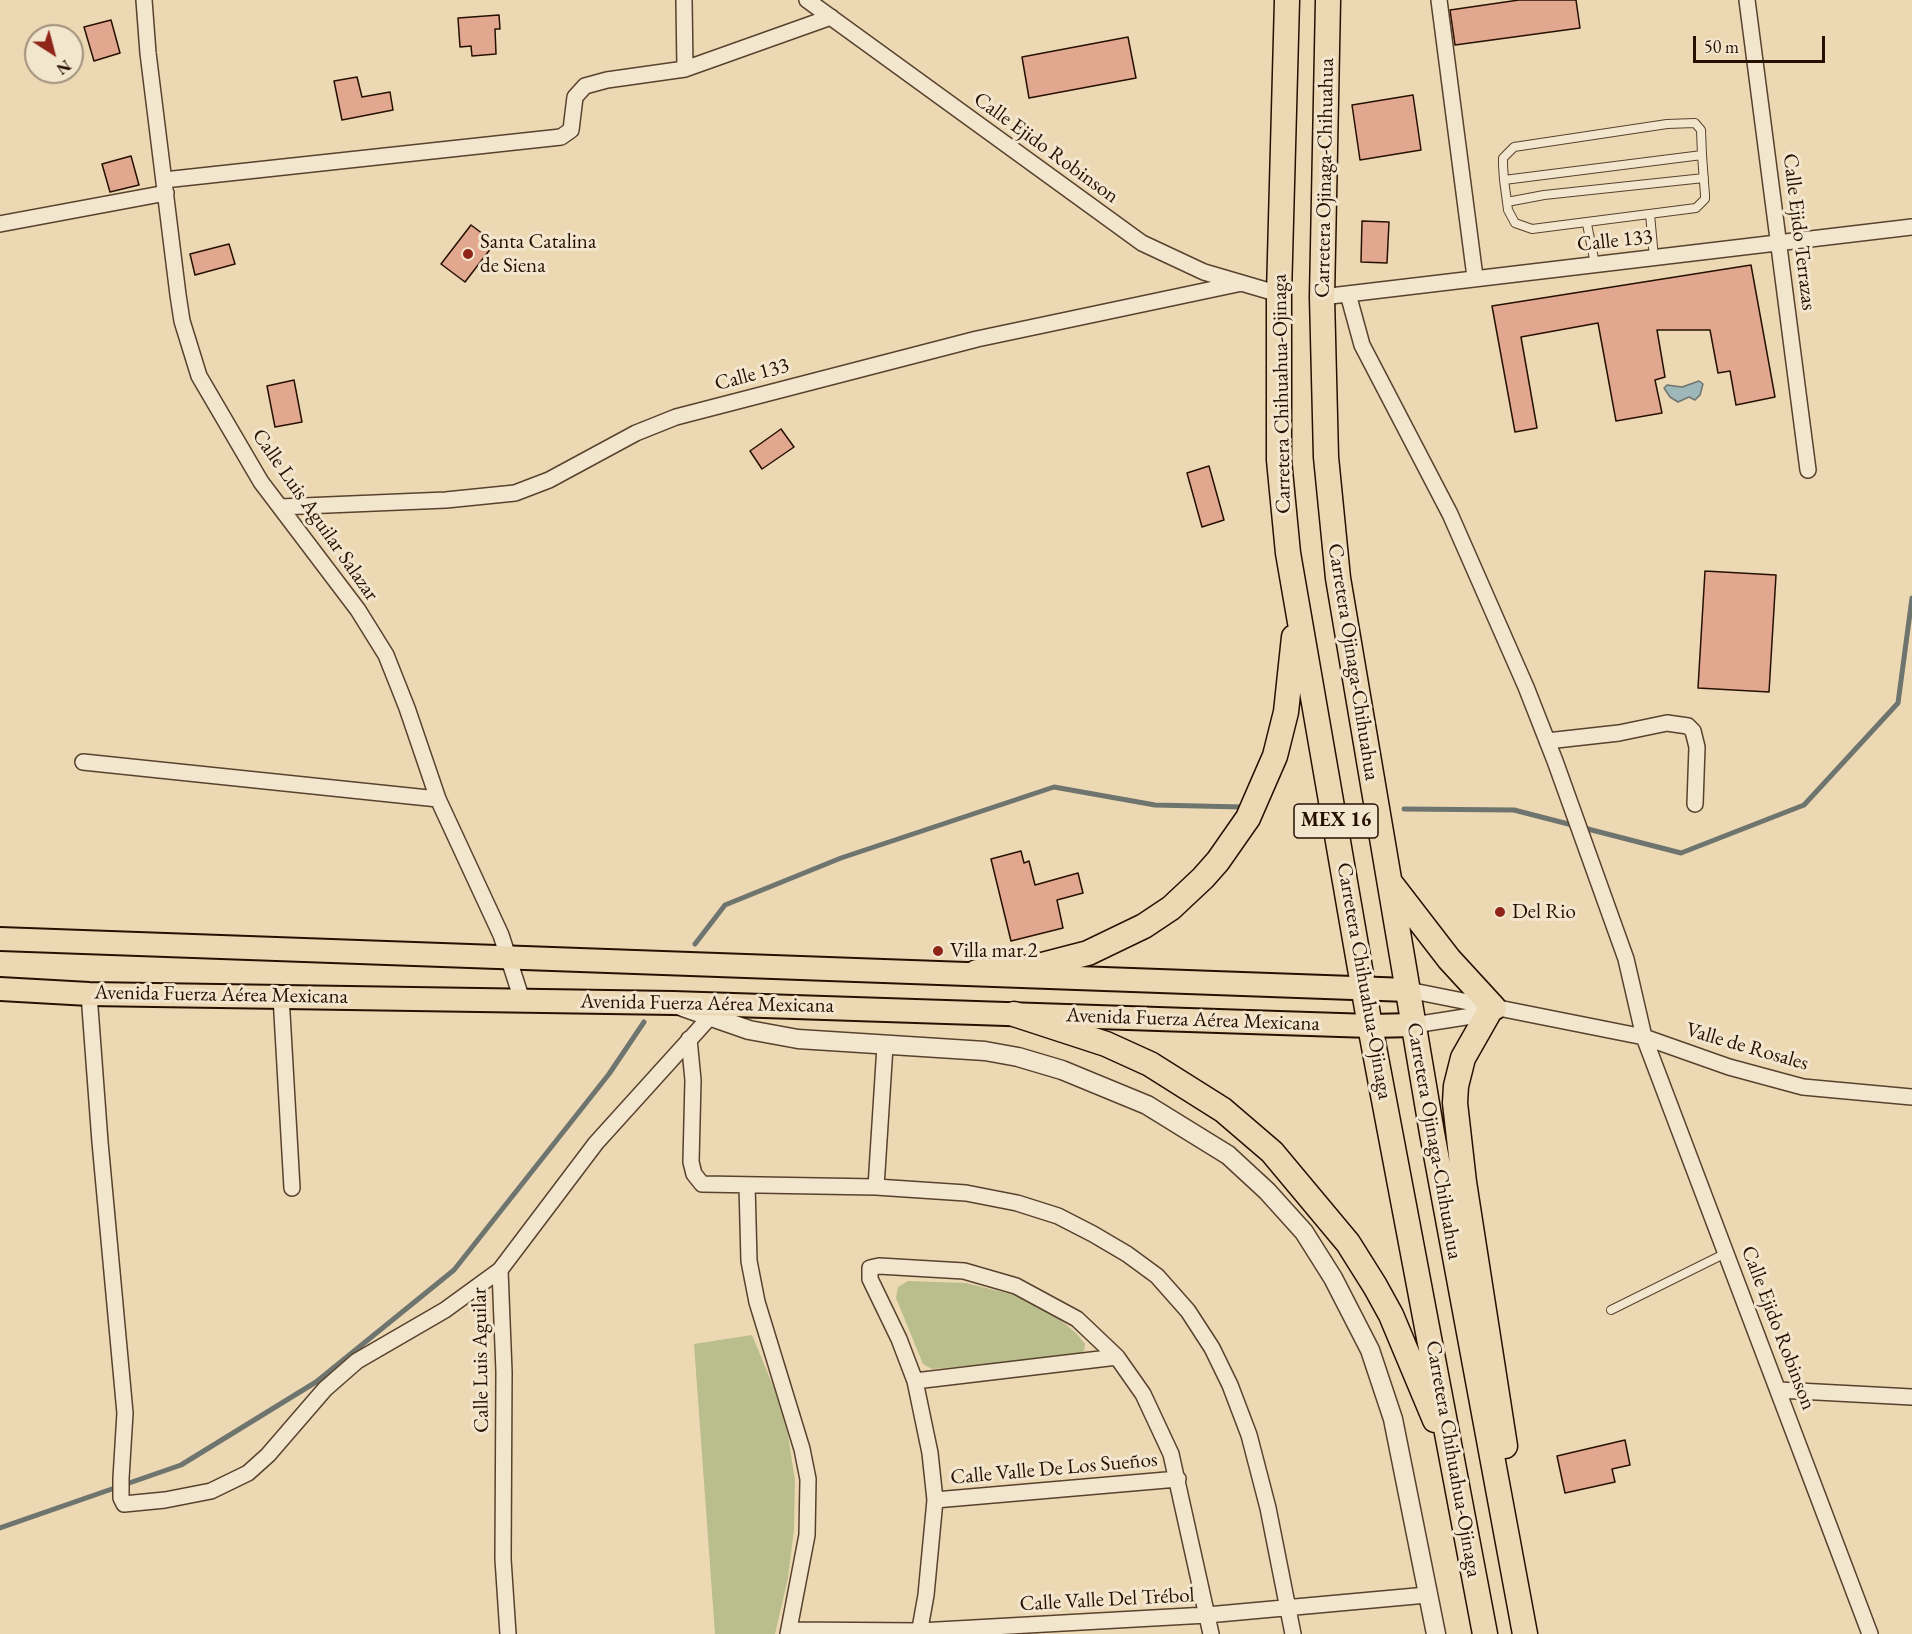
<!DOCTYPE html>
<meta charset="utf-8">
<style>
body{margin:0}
#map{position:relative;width:1912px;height:1634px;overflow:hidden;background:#edd8b4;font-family:"EB Garamond",serif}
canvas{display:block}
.north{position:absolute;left:24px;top:24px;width:60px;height:60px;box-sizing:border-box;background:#f3e6ce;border:2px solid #a1907c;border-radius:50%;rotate:144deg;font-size:16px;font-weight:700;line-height:24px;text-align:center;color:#261000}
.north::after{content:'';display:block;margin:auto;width:21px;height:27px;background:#8f2418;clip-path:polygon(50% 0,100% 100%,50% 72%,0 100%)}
.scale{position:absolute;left:1693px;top:36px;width:132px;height:27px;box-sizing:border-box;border:3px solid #261000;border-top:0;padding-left:8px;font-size:18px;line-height:21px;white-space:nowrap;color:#261000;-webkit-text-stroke:4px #f3e6ce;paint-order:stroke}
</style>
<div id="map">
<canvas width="1912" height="1634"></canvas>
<div class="north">N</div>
<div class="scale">50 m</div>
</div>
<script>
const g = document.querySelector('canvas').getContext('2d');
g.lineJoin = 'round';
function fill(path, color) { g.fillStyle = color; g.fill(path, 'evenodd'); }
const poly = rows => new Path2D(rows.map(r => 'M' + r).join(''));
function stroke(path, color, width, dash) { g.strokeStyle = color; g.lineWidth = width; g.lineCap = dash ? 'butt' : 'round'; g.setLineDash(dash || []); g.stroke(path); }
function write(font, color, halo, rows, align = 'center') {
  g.font = font + ' "EB Garamond",serif'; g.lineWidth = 6; g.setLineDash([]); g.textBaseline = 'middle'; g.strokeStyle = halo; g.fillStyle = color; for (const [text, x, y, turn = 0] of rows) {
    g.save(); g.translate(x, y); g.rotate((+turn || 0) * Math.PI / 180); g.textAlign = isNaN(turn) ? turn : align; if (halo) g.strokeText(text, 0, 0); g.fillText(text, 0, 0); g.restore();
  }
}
fill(poly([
 [908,1281,966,1283,1018,1296,1052,1313,1077,1334,1085,1344,1084,1351,1076,1357,932,1369,923,1364,896,1298,898,1287],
 [752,1335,774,1388,788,1435,795,1481,794,1529,788,1578,775,1634,715,1634,694,1344]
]), '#b9be8c');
const water = poly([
 [1699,381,1703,384,1700,395,1695,400,1689,397,1678,402,1670,397,1664,388,1667,385,1682,387,1699,381]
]);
fill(water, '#9eb7b8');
stroke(water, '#6e746e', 1.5);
stroke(poly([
 [1404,809,1514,810,1681,853,1804,805,1898,703,1912,598],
 [695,944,725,905,841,858,1054,787,1155,805,1242,807],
 [0,1528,181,1465,316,1382,454,1270,609,1074,644,1022]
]), '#6e746e', 5);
const building = poly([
 [1519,0,1576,0,1580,28,1455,45,1450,10,1519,0],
 [499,15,500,29,495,29,496,54,472,56,471,46,460,47,458,18,499,15],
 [111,20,120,53,94,61,84,27,111,20],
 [1128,37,1136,78,1029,98,1022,57,1128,37],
 [357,77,362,97,390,92,393,110,342,120,334,81,357,77],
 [1413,95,1421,150,1360,160,1352,105,1413,95],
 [131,156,139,185,110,192,102,164,131,156],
 [1362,221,1389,222,1387,263,1361,262,1362,221],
 [471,225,495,243,465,282,441,264,471,225],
 [229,244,235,264,195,275,190,254,229,244],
 [1751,265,1775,397,1736,405,1730,371,1718,373,1710,330,1657,330,1665,377,1655,380,1662,413,1616,421,1598,323,1521,337,1537,428,1515,432,1492,306,1751,265],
 [294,380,302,422,275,427,267,386,294,380],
 [781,429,794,447,762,469,750,451,781,429],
 [1209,466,1224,520,1202,527,1187,473,1209,466],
 [1705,571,1776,575,1769,692,1698,688,1705,571],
 [1021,851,1024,863,1029,861,1035,885,1078,873,1083,893,1057,900,1063,928,1011,941,991,859,1021,851],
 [1625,1440,1630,1465,1612,1469,1615,1482,1565,1493,1557,1456,1625,1440]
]);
fill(building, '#e2a88f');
stroke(building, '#261000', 1.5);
const service = poly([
 [1702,155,1705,195,1705,199,1696,208,1532,229,1515,223,1508,210,1507,202,1544,195,1704,178],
 [1504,180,1702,155,1701,130,1695,123,1667,124,1514,147,1503,158,1503,165,1504,180,1507,202],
 [1650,214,1654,258],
 [1587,224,1595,264],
 [1611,1310,1726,1253]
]);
const minor = poly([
 [144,0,148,53,178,295,182,321,199,376,261,482,358,610,386,655,407,708,438,799,501,935,522,1000],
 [684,0,685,69],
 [807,0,1142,243,1204,272,1279,294],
 [1439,0,1475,277],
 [1747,0,1808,470],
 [164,180,561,137,571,130,575,97,585,86,607,80,685,69,831,17],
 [0,224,166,193],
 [1348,294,1362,345,1450,514,1526,687,1555,761,1626,959,1644,1037,1870,1634],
 [1322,297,1912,227],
 [280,507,446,500,515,493,549,480,636,433,676,417,977,339,1242,283],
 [1547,741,1619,733,1667,723,1688,726,1693,731,1697,747,1695,804],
 [83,762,438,799],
 [1408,990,1644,1037,1729,1067,1803,1087,1912,1097],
 [89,994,100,1142,125,1413,121,1478,121,1498,124,1504,165,1500,211,1491,248,1473,268,1455,325,1389,357,1361,445,1310,500,1270],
 [281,996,292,1188],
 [1414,1025,1491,1013],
 [689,1039,693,1080,691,1162,694,1174,702,1184,876,1187,966,1193,1017,1203,1058,1216,1093,1234,1127,1254,1157,1276,1188,1311,1212,1348,1230,1385,1249,1435,1268,1508,1293,1634],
 [747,1185,749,1261,757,1302,802,1449,808,1479,807,1535,788,1634],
 [876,1187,885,1046],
 [915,1381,1117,1357],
 [1779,1390,1912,1397],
 [935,1500,1178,1479],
 [789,1630,920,1631,1207,1615,1427,1595],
 [508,1634,503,1559,504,1372,500,1270,596,1143,710,1017],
 [919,1634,926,1595,935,1500,930,1453,915,1381,899,1339,870,1279,870,1268,879,1266,964,1271,1016,1286,1077,1319,1117,1357,1143,1394,1171,1454,1211,1634]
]);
const tertiary = poly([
 [683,1007,749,1030,798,1039,985,1051,1018,1057,1062,1070,1147,1105,1228,1155,1267,1191,1304,1232,1333,1278,1370,1350,1393,1419,1436,1634]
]);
const primary = poly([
 [0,939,1408,990],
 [0,989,89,994,673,1003,1370,1026,1414,1025]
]);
const trunk = poly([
 [1287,0,1279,294,1279,460,1288,553,1370,1026,1485,1634],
 [1328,0,1322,297,1326,457,1338,578,1432,1133,1525,1634],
 [1392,885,1449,959,1494,1008],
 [977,972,1034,967,1088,953,1144,926,1171,908,1203,878,1218,861,1248,818,1275,756,1286,712,1294,637],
 [1014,1014,1106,1044,1150,1064,1223,1110,1272,1152,1348,1243,1375,1286,1391,1315,1435,1420],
 [1488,1014,1463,1058,1456,1086,1455,1103,1464,1182,1505,1446]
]);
stroke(service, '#58422d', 10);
stroke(minor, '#58422d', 18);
stroke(tertiary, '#58422d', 21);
stroke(primary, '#261000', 26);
stroke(trunk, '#261000', 27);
stroke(service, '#f3e6ce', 8);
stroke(minor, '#f3e6ce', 15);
stroke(tertiary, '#f3e6ce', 18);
stroke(primary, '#edd8b4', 22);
stroke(trunk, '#edd8b4', 24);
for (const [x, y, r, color] of [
 [468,254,6,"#8f2418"],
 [1500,912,6,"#8f2418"],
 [938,951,6,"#8f2418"]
]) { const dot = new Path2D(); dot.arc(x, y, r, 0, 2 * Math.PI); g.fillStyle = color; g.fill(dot); stroke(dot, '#f3e6ce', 2); }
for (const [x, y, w] of [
 [1336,821,84]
]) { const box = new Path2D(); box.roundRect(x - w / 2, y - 17, w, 34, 4.5); g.fillStyle = '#f3e6ce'; g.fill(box); stroke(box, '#261000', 1.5); }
write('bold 20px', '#261000', null, [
 ["MEX 16",1336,821]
]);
write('21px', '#261000', '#f3e6ce', [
 ["Calle Ejido Robinson",1046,148,36],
 ["Carretera Ojinaga-Chihuahua",1325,178,-89],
 ["Calle Ejido Terrazas",1799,232,83],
 ["Calle 133",1615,241,-6],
 ["Calle 133",752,375,-15],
 ["Carretera Chihuahua-Ojinaga",1282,394,-91],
 ["Calle Luis Aguilar Salazar",315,515,55],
 ["Carretera Ojinaga-Chihuahua",1353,662,81],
 ["Carretera Chihuahua-Ojinaga",1364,981,80],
 ["Avenida Fuerza Aérea Mexicana",221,995,1],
 ["Avenida Fuerza Aérea Mexicana",707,1004,1],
 ["Avenida Fuerza Aérea Mexicana",1193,1020,2],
 ["Valle de Rosales",1747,1047,16],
 ["Carretera Ojinaga-Chihuahua",1434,1141,80],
 ["Calle Ejido Robinson",1778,1328,69],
 ["Calle Luis Aguilar",481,1360,-91],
 ["Carretera Chihuahua-Ojinaga",1453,1459,80],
 ["Calle Valle De Los Sueños",1054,1469,-5],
 ["Calle Valle Del Trébol",1107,1600,-3]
]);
write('21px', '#261000', '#f3e6ce', [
 ["Santa Catalina",480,242],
 ["de Siena",480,266],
 ["Del Rio",1512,912],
 ["Villa mar 2",950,951]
], 'left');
</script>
